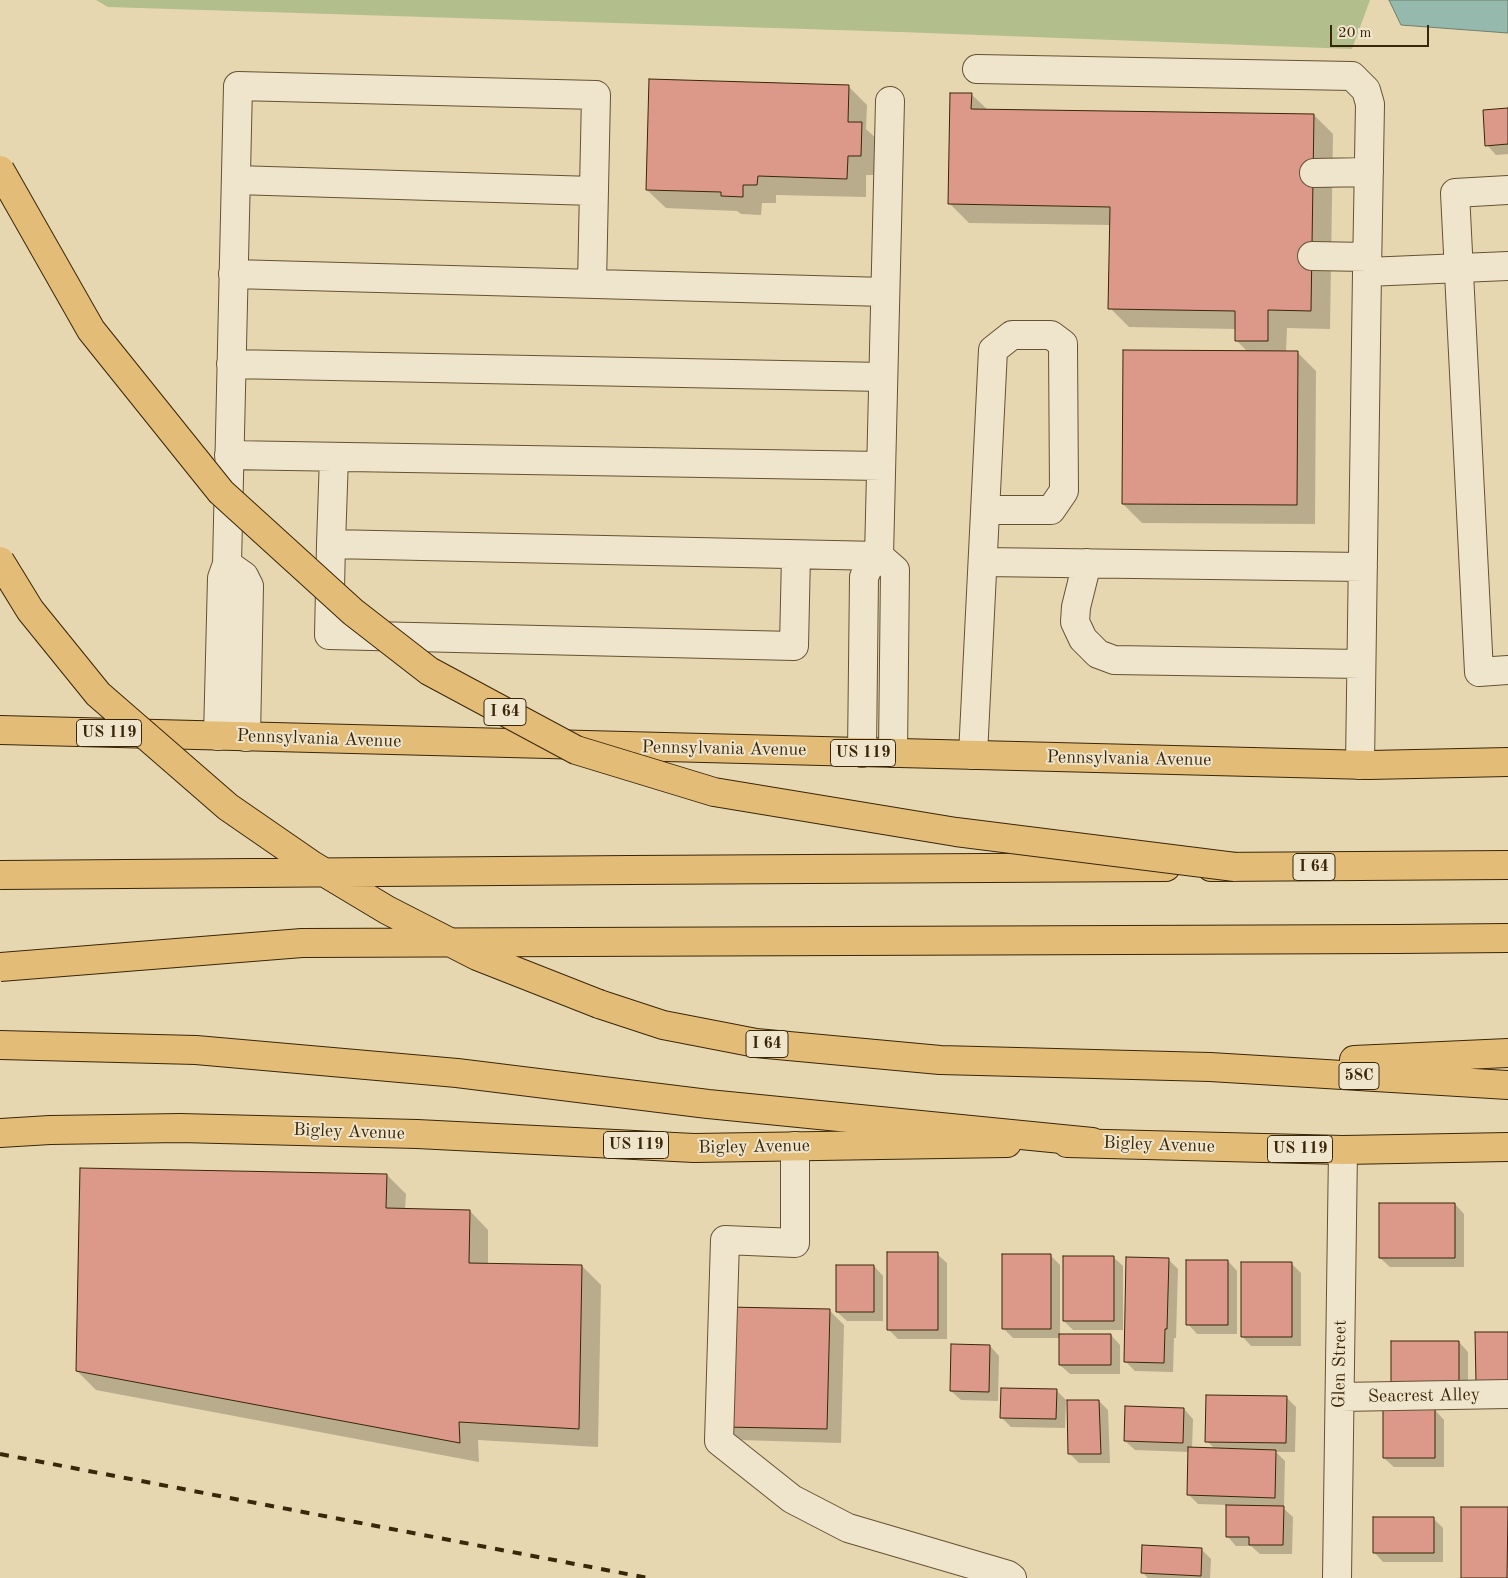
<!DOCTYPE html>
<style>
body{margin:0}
#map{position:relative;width:1508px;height:1578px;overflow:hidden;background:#e6d7b0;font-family:"Old Standard TT",serif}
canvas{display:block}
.scale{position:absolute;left:1330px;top:25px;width:99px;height:22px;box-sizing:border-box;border:2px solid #3a2608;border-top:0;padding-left:6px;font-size:15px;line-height:18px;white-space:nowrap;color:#3a2608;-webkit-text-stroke:4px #efe5cc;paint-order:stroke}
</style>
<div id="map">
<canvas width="1508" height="1578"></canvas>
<div class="scale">20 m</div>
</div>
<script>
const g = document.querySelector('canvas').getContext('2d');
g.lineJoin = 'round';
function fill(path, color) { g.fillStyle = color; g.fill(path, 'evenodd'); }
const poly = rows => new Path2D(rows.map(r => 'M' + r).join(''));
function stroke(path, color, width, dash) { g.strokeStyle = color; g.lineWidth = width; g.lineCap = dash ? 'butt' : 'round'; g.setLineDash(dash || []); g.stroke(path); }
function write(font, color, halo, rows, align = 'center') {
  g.font = font + ' "Old Standard TT",serif'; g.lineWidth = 4; g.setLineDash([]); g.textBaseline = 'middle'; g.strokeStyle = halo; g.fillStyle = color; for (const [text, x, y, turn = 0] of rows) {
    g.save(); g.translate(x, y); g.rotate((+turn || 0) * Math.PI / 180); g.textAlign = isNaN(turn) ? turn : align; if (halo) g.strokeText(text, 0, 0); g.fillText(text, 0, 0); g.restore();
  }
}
fill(poly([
 [96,0,1370,0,1352,49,900,32,108,7]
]), '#b2bf8d');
const water = poly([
 [1389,0,1508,0,1508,33,1401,25,1389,0]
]);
fill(water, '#96b9ae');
stroke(water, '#717e6c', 1);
fill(poly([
 [848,86,867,105,866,129,880,142,879,175,866,175,866,197,776,195,776,203,762,203,761,215,741,214,737,211,666,208,647,190],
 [971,94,988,110,1314,115,1333,134,1330,329,1287,328,1286,352,1297,352,1316,371,1315,524,1142,523,1123,504,1248,352,1236,340,1236,329,1129,327,1110,308,1111,225,969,223,950,204],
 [1508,109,1508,154,1496,155,1487,145],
 [387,1175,406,1194,405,1210,470,1211,488,1230,488,1264,582,1266,601,1285,598,1447,478,1440,479,1462,96,1390,77,1371],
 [1455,1204,1464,1214,1464,1267,1390,1267,1380,1258],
 [937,1254,947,1263,947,1339,898,1339,888,1329],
 [1050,1255,1060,1265,1060,1335,1111,1335,1120,1345,1120,1374,1070,1374,1060,1365,1060,1338,1013,1338,1003,1328],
 [1113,1257,1123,1266,1123,1330,1073,1330,1064,1321],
 [1168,1259,1178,1269,1176,1338,1174,1338,1173,1372,1135,1371,1125,1361],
 [1228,1261,1237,1271,1237,1334,1197,1334,1188,1324],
 [1291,1263,1301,1273,1301,1346,1251,1346,1242,1336],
 [874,1266,883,1276,883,1321,847,1321,837,1312],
 [830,1311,844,1325,841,1443,739,1440,724,1426],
 [1459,1342,1468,1352,1468,1391,1402,1391,1392,1382],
 [990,1346,999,1356,998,1401,961,1400,951,1391],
 [1057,1391,1066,1400,1065,1428,1011,1427,1001,1417],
 [1286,1397,1296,1407,1295,1452,1276,1452,1285,1461,1284,1507,1282,1507,1293,1517,1292,1554,1260,1554,1251,1546,1236,1546,1227,1536,1227,1505,1198,1504,1188,1494,1189,1452,1135,1450,1125,1441,1184,1409,1193,1419,1192,1449,1215,1449,1207,1441],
 [1099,1401,1108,1410,1110,1463,1079,1463,1070,1454],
 [1435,1410,1444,1420,1444,1467,1394,1467,1384,1458],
 [1463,1508,1508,1508,1508,1578,1463,1578],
 [1433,1518,1443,1528,1443,1562,1383,1562,1374,1552],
 [1201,1549,1211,1559,1210,1578,1148,1578,1142,1572]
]), '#0003');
const building = poly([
 [649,79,849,85,848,122,862,122,861,156,848,156,847,179,758,176,757,185,743,185,743,197,721,196,721,192,646,190,649,79],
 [950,93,972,93,971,109,1314,114,1311,311,1268,310,1268,341,1235,341,1235,311,1108,309,1110,207,948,204,950,93],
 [1508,108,1508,144,1485,146,1483,110,1508,108],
 [1123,350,1298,351,1297,505,1122,504,1123,350],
 [80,1168,387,1174,386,1208,470,1210,469,1263,582,1265,579,1429,459,1422,460,1443,76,1371,80,1168],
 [1379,1203,1455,1203,1455,1258,1379,1258,1379,1203],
 [887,1252,938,1252,938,1330,887,1330,887,1252],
 [1002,1254,1051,1254,1051,1329,1002,1329,1002,1254],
 [1063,1256,1114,1256,1114,1321,1063,1321,1063,1256],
 [1126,1257,1169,1258,1167,1329,1165,1329,1164,1363,1124,1362,1126,1257],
 [1186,1260,1228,1260,1228,1325,1186,1325,1186,1260],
 [1241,1262,1292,1262,1292,1337,1241,1337,1241,1262],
 [836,1265,874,1265,874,1312,836,1312,836,1265],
 [726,1307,830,1309,827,1429,723,1427,726,1307],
 [1475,1332,1508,1332,1508,1381,1476,1382,1475,1332],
 [1059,1334,1111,1334,1111,1365,1059,1365,1059,1334],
 [1391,1341,1459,1341,1459,1382,1391,1382,1391,1341],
 [951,1344,990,1345,989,1392,950,1391,951,1344],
 [1001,1388,1057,1389,1056,1419,1000,1418,1001,1388],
 [1206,1395,1287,1396,1286,1443,1205,1442,1206,1395],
 [1067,1400,1099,1400,1101,1454,1068,1454,1067,1400],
 [1125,1406,1184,1408,1183,1443,1124,1441,1125,1406],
 [1383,1409,1435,1409,1435,1458,1383,1458,1383,1409],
 [1188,1447,1276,1450,1275,1498,1187,1495,1188,1447],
 [1226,1505,1284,1506,1283,1545,1249,1545,1249,1537,1226,1537,1226,1505],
 [1461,1507,1508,1507,1507,1578,1461,1578,1461,1507],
 [1373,1517,1434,1517,1434,1553,1373,1553,1373,1517],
 [1142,1545,1202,1548,1201,1576,1141,1573,1142,1545]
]);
fill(building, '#dc9889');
stroke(building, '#3a2608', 1);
const minor = poly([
 [977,69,1352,76,1366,90,1370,104,1367,272],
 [1314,173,1369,172],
 [236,180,593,191],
 [1508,190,1455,193,1479,672,1508,670],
 [1312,256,1367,257],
 [233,274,885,292],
 [231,364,883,377],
 [229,455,881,466],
 [331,544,334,457],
 [796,555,794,646,329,635,331,544,879,556,890,101],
 [983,562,1363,567],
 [1087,563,1076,607,1075,622,1083,639,1098,654,1114,660,1361,664],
 [227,564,244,576,249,586,246,737],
 [218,736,222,578,227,564,238,86,596,95,592,284],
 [862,753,864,577,869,566,879,556,895,570,893,753],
 [973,755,993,350,1012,335,1051,335,1063,344,1064,491,1051,510,986,510],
 [1360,765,1367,272,1508,266],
 [795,1146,795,1243,725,1240,719,1441,792,1499,848,1528,1008,1575,1012,1578],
 [1340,1397,1508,1394],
 [1337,1578,1343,1150]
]);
const major = poly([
 [0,730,1369,765,1508,762],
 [0,1133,50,1130,180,1128,417,1134,694,1148,1007,1143],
 [1067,1143,1343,1150,1508,1147]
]);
const highway = poly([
 [1211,867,1508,865],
 [630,870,1166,867],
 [1397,939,1508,938],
 [599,1004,663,1025,756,1043,940,1060,1210,1067,1508,1085],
 [0,1045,196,1050,457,1073,708,1104,1092,1142],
 [1354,1060,1508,1053]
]);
stroke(minor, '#655232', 30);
stroke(major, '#3a2608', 30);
stroke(highway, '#3a2608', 30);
stroke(minor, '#efe5cc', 28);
stroke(major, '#e3bc78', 28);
stroke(highway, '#e3bc78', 28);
stroke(poly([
 [0,1454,648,1578]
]), '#3a2608', 4, [9, 9]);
const highwayBridge = poly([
 [0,170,91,330,221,492,353,612,429,671,576,750,714,792,956,832,1235,867],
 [0,561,30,610,98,694,228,807,312,865,387,910,477,956,599,1004],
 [0,875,630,870],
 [0,967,302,943,1397,939]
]);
stroke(highwayBridge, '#3a2608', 30, []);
stroke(highwayBridge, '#e3bc78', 28);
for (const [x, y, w] of [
 [505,712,42],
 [109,733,65],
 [863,753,65],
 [1314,867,42],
 [767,1044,42],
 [1359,1076,40],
 [636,1145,65],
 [1300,1149,65]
]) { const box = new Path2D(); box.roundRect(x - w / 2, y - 13.5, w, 27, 4); g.fillStyle = '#efe5cc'; g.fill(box); stroke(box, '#3a2608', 1); }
write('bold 16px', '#3a2608', null, [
 ["I 64",505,712],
 ["US 119",109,733],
 ["US 119",863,753],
 ["I 64",1314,867],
 ["I 64",767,1044],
 ["58C",1359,1076],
 ["US 119",636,1145],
 ["US 119",1300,1149]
]);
write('18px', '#3a2608', '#efe5cc', [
 ["Pennsylvania Avenue",319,739,2],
 ["Pennsylvania Avenue",724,749,1],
 ["Pennsylvania Avenue",1129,759,1],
 ["Bigley Avenue",349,1132,2],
 ["Bigley Avenue",1159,1145,2],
 ["Bigley Avenue",754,1147,-1],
 ["Glen Street",1340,1364,-89],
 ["Seacrest Alley",1424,1396,-1]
]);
</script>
